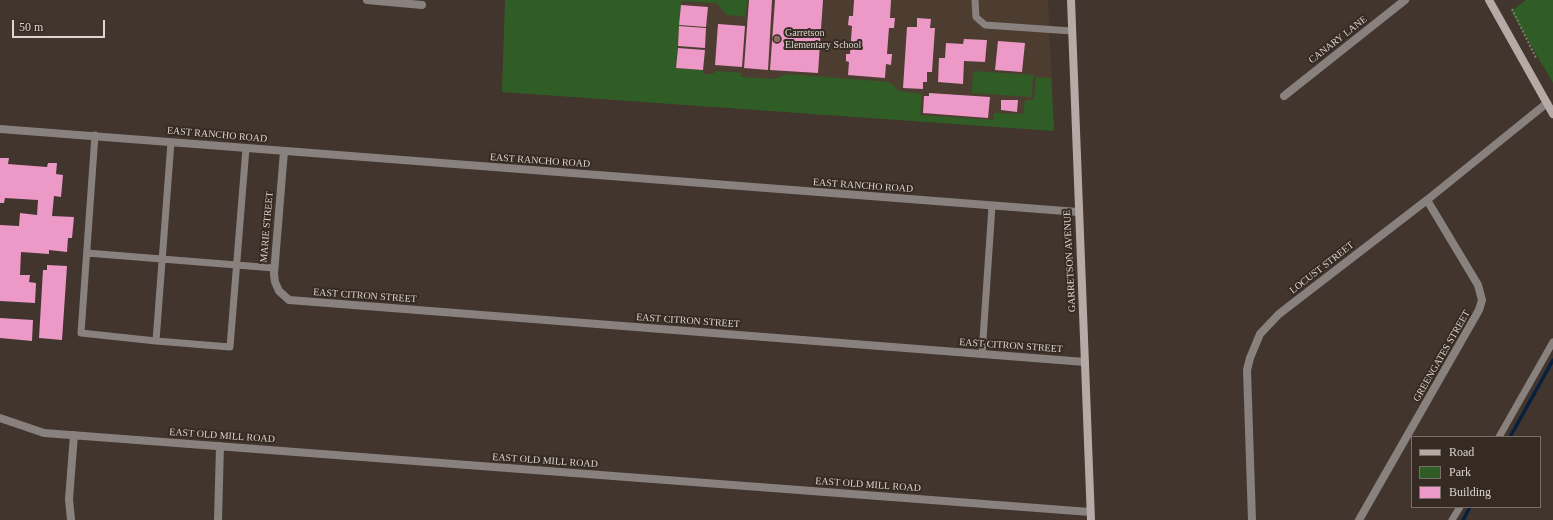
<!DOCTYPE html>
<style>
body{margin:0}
#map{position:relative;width:1553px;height:520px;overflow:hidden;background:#41352d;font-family:"Times New Roman",serif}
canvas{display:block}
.legend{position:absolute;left:1411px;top:436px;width:130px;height:72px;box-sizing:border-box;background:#362b23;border:1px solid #786f68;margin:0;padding:5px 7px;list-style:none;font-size:12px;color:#dcd5d0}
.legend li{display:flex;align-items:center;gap:8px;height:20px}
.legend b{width:20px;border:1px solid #786f68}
.scale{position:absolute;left:12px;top:20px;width:93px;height:18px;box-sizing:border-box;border:2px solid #dcd5d0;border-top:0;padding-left:5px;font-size:12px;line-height:14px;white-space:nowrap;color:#dcd5d0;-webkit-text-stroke:3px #362b23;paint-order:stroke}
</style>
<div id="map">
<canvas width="1553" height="520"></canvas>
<ul class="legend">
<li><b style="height:5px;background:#b5aaa6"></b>Road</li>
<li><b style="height:11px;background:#305d25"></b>Park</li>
<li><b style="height:11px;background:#ec99c7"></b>Building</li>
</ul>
<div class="scale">50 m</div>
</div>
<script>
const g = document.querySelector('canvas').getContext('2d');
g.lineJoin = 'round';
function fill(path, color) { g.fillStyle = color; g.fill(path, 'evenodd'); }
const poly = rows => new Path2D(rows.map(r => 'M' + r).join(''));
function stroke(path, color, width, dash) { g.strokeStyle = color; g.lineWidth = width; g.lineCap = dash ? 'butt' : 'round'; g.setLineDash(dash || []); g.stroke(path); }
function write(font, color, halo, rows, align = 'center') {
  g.font = font + ' "Times New Roman",serif'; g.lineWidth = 4; g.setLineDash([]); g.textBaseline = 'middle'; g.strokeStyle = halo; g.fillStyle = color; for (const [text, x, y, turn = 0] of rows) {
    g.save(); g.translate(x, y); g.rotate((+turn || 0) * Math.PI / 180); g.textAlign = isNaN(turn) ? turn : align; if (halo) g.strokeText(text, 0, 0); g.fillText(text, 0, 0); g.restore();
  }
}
fill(poly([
 [505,0,1048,0,1054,131,502,92]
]), '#4d3c30');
fill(poly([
 [505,0,747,0,746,17,727,15,716,3,681,1,676,68,703,70,703,74,712,74,717,71,741,73,741,77,775,79,786,74,890,82,899,91,922,94,920,115,993,120,994,113,1023,114,1025,100,1034,100,1036,77,1051,78,1054,131,502,92],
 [1526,0,1553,0,1553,83,1511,11],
 [973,71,1033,75,1032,97,972,93]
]), '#305d25');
stroke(poly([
 [1510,437,1553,360],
 [1463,520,1470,507]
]), '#062040', 3.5);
fill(poly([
 [749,0,772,0,768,70,744,68],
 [775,0,823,0,818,73,770,70],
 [854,0,891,0,890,18,895,18,894,28,889,28,887,54,892,54,891,65,886,64,885,78,848,75,849,62,846,61,846,54,850,54,852,26,848,25,849,16,853,16],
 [681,5,708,7,706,27,679,25],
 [917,18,931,19,930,28,935,28,932,72,927,72,927,82,923,82,923,89,903,88,907,27,917,27],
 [718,24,745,26,742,67,715,65],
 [679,26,706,28,705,48,678,46],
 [964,39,987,40,985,62,964,61,963,84,938,82,939,58,945,58,946,43,963,44],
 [998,41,1025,43,1022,72,995,70],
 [678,48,705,50,703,70,676,68],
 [929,93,990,97,988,118,923,113,924,96,929,96],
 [1001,100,1018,100,1017,112,1001,110],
 [0,158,9,158,8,164,47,167,48,163,57,163,56,174,63,175,61,197,54,196,52,216,74,217,72,238,68,238,67,252,49,250,49,254,21,252,20,275,30,275,29,282,36,283,35,303,0,301,0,225,19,226,20,213,37,215,38,200,5,198,4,203,0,203],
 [47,265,67,266,62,340,39,338,43,270,47,270],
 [0,318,33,320,32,341,0,338]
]), '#ec99c7');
stroke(poly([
 [1512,9,1536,58]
]), '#827972', 2, [2, 2]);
stroke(poly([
 [975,0,976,17,985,25,1072,31],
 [95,135,81,333,156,341],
 [171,142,156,341,230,347,246,148],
 [87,253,274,268],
 [982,354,992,206],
 [1499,437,1553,342],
 [1452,520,1460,507]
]), '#88817e', 7);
stroke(poly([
 [367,0,422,5],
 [1284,96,1405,0],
 [0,129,1078,212],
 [284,151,274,274,275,282,279,291,289,300,1085,362],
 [0,418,44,433,1090,512],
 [71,520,69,499,74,435],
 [218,520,220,446],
 [1252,520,1247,370,1250,358,1260,334,1279,314,1427,200,1547,103],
 [1359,520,1479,310,1482,300,1478,285,1427,200]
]), '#88817e', 8);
stroke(poly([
 [1071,0,1091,520],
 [1489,0,1553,114]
]), '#b5aaa6', 8);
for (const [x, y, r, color] of [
 [777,39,4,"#8d6e63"]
]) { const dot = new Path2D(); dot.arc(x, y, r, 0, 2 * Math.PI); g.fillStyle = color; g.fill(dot); stroke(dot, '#362b23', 1.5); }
write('10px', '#dcd5d0', '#362b23', [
 ["Garretson",785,33],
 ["Elementary School",785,45]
], 'left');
write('10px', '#dcd5d0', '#362b23', [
 ["CANARY LANE",1338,40,-38],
 ["EAST RANCHO ROAD",217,135,5],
 ["EAST RANCHO ROAD",540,161,4],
 ["EAST RANCHO ROAD",863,186,4],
 ["MARIE STREET",267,227,-85],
 ["GARRETSON AVENUE",1070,261,-93],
 ["LOCUST STREET",1322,268,-38],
 ["EAST CITRON STREET",365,296,4],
 ["EAST CITRON STREET",688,321,4],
 ["EAST CITRON STREET",1011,346,4],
 ["GREENGATES STREET",1442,356,-60],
 ["EAST OLD MILL ROAD",222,436,4],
 ["EAST OLD MILL ROAD",545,461,4],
 ["EAST OLD MILL ROAD",868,485,4]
]);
</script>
